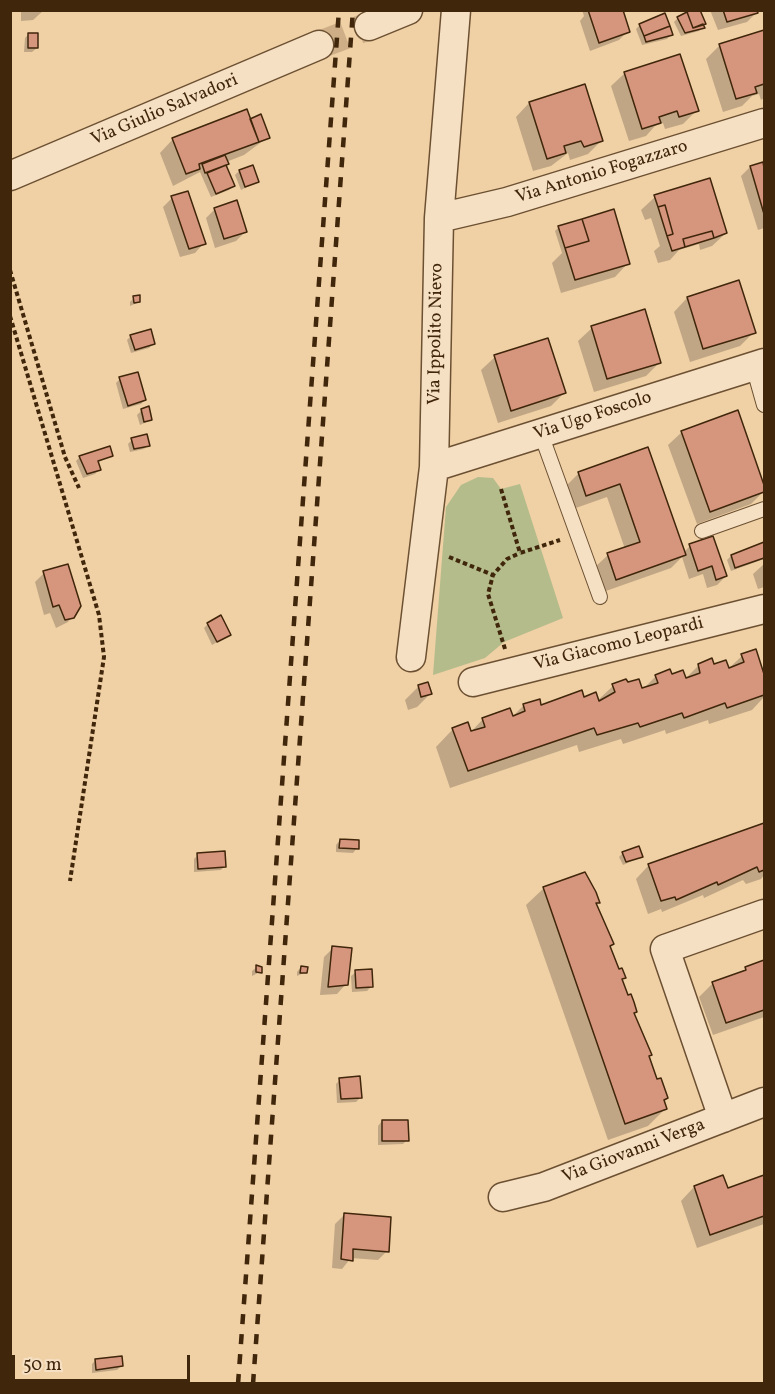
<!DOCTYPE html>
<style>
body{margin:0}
#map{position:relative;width:775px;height:1394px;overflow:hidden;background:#f0d0a5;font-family:Vollkorn,serif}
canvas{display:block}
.frame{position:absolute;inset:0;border:12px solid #40260b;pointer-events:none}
.scale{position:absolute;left:12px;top:1355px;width:178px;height:27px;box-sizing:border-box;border:3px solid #40260b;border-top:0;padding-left:8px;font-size:18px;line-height:21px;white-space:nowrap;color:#40260b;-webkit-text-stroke:4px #f5e0c4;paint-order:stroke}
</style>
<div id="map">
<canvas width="775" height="1394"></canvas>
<div class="frame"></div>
<div class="scale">50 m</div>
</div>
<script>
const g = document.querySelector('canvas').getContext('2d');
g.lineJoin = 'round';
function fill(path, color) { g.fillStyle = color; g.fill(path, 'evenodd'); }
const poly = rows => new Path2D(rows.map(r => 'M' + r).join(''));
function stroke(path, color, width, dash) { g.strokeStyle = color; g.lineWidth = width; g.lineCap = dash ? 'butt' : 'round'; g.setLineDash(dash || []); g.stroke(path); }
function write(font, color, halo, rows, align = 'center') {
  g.font = font + ' Vollkorn,serif'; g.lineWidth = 4.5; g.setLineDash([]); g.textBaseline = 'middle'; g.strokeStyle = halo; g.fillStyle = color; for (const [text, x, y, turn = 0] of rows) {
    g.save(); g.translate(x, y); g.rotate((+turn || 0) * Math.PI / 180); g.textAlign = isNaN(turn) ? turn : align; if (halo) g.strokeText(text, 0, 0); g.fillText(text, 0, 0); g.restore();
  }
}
fill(poly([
 [478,477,493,478,501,489,520,484,563,618,504,642,485,658,433,675,446,507,461,485]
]), '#b4bc8b');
fill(poly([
 [21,10,43,10,43,11,33,20,21,21],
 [582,10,621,10,628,31,619,40,590,51,580,21,584,16],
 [710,10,756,10,756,13,747,22,718,30],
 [678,18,702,25,703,27,699,31,681,36,674,22],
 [640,25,671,35,667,39,642,45,636,29],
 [764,32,764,98,761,100,759,94,752,96,742,106,723,112,706,59,719,46],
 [29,34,37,48,32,52,24,52,25,38],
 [625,73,697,110,683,124,665,129,663,123,655,126,646,136,629,141,611,86],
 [584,86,601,141,588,154,570,160,568,153,551,166,533,171,516,117,529,103],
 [249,121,268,137,244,155,226,162,233,186,229,190,211,197,200,172,173,186,160,153,173,139],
 [764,163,764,228,758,230,741,176,750,167],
 [239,171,257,182,241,190,235,175],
 [655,197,726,233,712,246,700,250,699,244,679,250,670,260,658,263,654,251,660,246,651,218,645,220,641,210],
 [172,198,204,243,195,253,180,257,163,207],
 [215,209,245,232,236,241,215,248,206,218],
 [559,227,628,263,615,277,561,293,552,263,562,253,555,231],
 [738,282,754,332,740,346,690,362,674,312,687,298],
 [134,298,139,302,130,306,130,302],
 [592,328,659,363,646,376,594,392,578,341],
 [131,336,154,343,149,348,131,353,127,340],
 [495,357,564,393,551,406,498,423,481,370],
 [120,379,145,400,141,404,123,409,116,383],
 [142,410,151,420,140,425,137,415],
 [737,412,764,491,751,504,697,524,668,445,682,432],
 [132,440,148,445,144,449,130,452,128,444],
 [647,449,684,552,690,546,726,576,717,585,707,588,703,574,689,579,682,557,671,568,603,592,594,568,608,555,625,549,607,497,573,509,565,487,579,473],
 [112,455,97,463,99,470,95,474,83,478,76,461,80,457],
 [764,544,764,559,731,571,727,560,731,556],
 [764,564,764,587,758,589,753,574],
 [44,573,80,606,68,622,56,628,50,613,44,615,35,582],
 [208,624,229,635,212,645,204,628],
 [755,651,764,678,764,697,752,710,709,724,708,720,666,734,665,730,623,744,621,739,579,752,577,745,450,788,436,747,453,729,470,733,483,719,512,717,524,705,540,707,583,699,598,700,613,686,625,681,642,690,656,676,685,679,699,665,728,669,742,656],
 [419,686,430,694,417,707,408,710,405,700],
 [764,825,764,875,761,879,746,884,743,880,704,898,703,895,662,912,661,909,648,914,636,879,649,865],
 [340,840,357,848,353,853,336,852,336,845],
 [623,853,641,857,623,865,619,857],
 [198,855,225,866,221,870,194,872,194,859],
 [544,888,598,902,595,905,612,944,609,947,618,971,624,977,621,980,636,1012,633,1015,641,1038,644,1037,665,1109,648,1126,608,1140,526,905],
 [333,948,346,984,337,994,320,995,324,957],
 [764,962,764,1017,713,1035,699,997,713,983],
 [257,967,260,972,252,976,252,971],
 [301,967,306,972,297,976,297,972],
 [356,972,372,986,367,991,352,992,351,976],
 [340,1080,361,1097,356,1102,337,1103,336,1084],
 [382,1121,407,1140,403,1144,378,1145,378,1126],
 [764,1177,764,1224,697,1248,681,1201,694,1187,727,1190],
 [344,1215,387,1251,378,1260,351,1258,342,1269,332,1268,335,1224],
 [96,1360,121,1366,117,1370,92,1373,92,1364]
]), '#0003');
const building = poly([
 [588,10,623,10,630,32,599,43,588,10],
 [691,10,700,10,706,24,693,28,687,12,691,10],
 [723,10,757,10,758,13,727,22,723,10],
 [687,12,693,28,703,24,705,28,685,33,677,17,687,12],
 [665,13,670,26,644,36,639,24,665,13],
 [670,26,673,35,646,42,644,36,670,26],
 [764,30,764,84,755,87,757,93,736,99,719,44,764,30],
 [28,33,38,33,38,48,28,48,28,33],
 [680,54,699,111,679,117,677,111,659,117,661,123,642,129,624,72,680,54],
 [585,84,603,141,584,147,581,141,564,146,566,153,547,159,529,102,585,84],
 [247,109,259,142,199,164,200,169,186,174,172,138,247,109],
 [261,114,270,138,259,142,250,119,261,114],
 [225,155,229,164,205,173,202,164,225,155],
 [763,162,764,168,764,214,750,166,763,162],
 [226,165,235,186,216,194,207,173,226,165],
 [253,165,259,182,245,187,239,170,253,165],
 [710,178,727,233,714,238,712,231,683,239,685,247,672,251,667,236,673,234,665,205,658,207,654,195,710,178],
 [188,191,206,244,189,249,171,196,188,191],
 [237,200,247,232,224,239,214,208,237,200],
 [665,205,673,234,667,236,658,207,665,205],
 [614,209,630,264,575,280,565,248,589,241,582,219,614,209],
 [582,219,589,241,565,248,558,226,582,219],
 [712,231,714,238,685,247,683,239,712,231],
 [739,280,756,333,703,349,687,297,739,280],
 [140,295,140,302,134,303,133,296,140,295],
 [645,309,661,363,607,379,591,326,645,309],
 [151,329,155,344,135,350,130,335,151,329],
 [548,338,566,393,511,411,494,355,548,338],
 [138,372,146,400,128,406,119,377,138,372],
 [149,406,152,420,144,422,141,409,149,406],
 [738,410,764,485,764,492,710,512,681,431,738,410],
 [147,434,150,446,134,449,131,438,147,434],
 [110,446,113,456,98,461,101,470,87,474,79,456,110,446],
 [648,447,686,555,616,580,607,553,640,542,620,484,586,496,578,472,648,447],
 [713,536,727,576,716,580,712,566,698,571,689,544,713,536],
 [764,542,764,558,735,568,731,555,764,542],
 [68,564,81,606,74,618,65,620,59,605,53,607,43,571,68,564],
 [221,615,231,635,217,642,207,623,221,615],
 [756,649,764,674,764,695,727,708,725,703,684,718,682,713,640,727,638,723,597,735,594,728,468,771,452,728,468,722,471,731,485,727,482,718,510,708,513,716,525,711,523,704,540,699,541,705,582,690,584,697,596,692,599,701,615,692,612,684,626,679,628,682,639,679,642,688,658,683,655,675,670,669,672,674,683,670,686,678,700,673,698,664,712,658,714,664,726,660,729,668,744,662,741,654,756,649],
 [428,682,432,694,421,697,418,685,428,682],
 [764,823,764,870,759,872,757,867,718,885,717,882,676,900,675,897,661,901,648,864,764,823],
 [340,839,359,840,359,849,339,848,340,839],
 [639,846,643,857,626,862,622,852,639,846],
 [225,851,226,867,198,869,197,853,225,851],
 [585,872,596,892,600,903,596,903,614,944,610,946,619,969,622,968,626,978,622,979,628,995,631,994,634,1002,637,1012,634,1013,652,1055,649,1056,657,1079,661,1078,668,1098,664,1100,667,1109,625,1124,543,887,585,872],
 [332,946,352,948,348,985,328,987,332,946],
 [764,960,764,1010,726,1023,712,982,746,970,745,967,764,960],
 [256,965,262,967,262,973,256,972,256,965],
 [301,966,308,967,307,973,300,973,301,966],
 [372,969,373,987,356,988,355,970,372,969],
 [360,1076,362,1098,341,1099,339,1078,360,1076],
 [382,1120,408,1120,409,1141,382,1141,382,1120],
 [723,1175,728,1188,764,1175,764,1216,710,1235,694,1186,723,1175],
 [344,1213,391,1217,389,1252,353,1249,353,1261,341,1259,344,1213],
 [122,1356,123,1366,96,1370,95,1359,122,1356]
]);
fill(building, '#d6957d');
stroke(building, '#40260b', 1.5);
stroke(poly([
 [319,45,369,26]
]), '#cdae86', 28, [28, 14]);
const service = poly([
 [753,366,764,405],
 [541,434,600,597],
 [702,531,764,509]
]);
const minor = poly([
 [369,26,408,10],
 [10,176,319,45],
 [439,218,507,202,764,123],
 [434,467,764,363],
 [411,657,434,467,439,218,456,10],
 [473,682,764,609],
 [723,1118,665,949,764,914],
 [503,1197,544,1187,764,1102]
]);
stroke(service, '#6c5032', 16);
stroke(minor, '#6c5032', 31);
stroke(poly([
 [10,270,65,457,79,488],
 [10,316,99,615,104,657,70,881],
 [501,489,520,553,560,540],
 [449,557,493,575],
 [505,649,488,594,493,575,507,559,520,553]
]), '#40260b', 4, [4.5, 3]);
stroke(service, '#f5e0c4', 14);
stroke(minor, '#f5e0c4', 28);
stroke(poly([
 [238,1384,339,10],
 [253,1384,353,10]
]), '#40260b', 4.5, [10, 10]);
write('18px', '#40260b', '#f5e0c4', [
 ["Via Giulio Salvadori",165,111,-23],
 ["Via Antonio Fogazzaro",602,173,-17],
 ["Via Ippolito Nievo",437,334,-89],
 ["Via Ugo Foscolo",593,417,-18],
 ["Via Giacomo Leopardi",619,645,-14],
 ["Via Giovanni Verga",634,1152,-21]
]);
</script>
